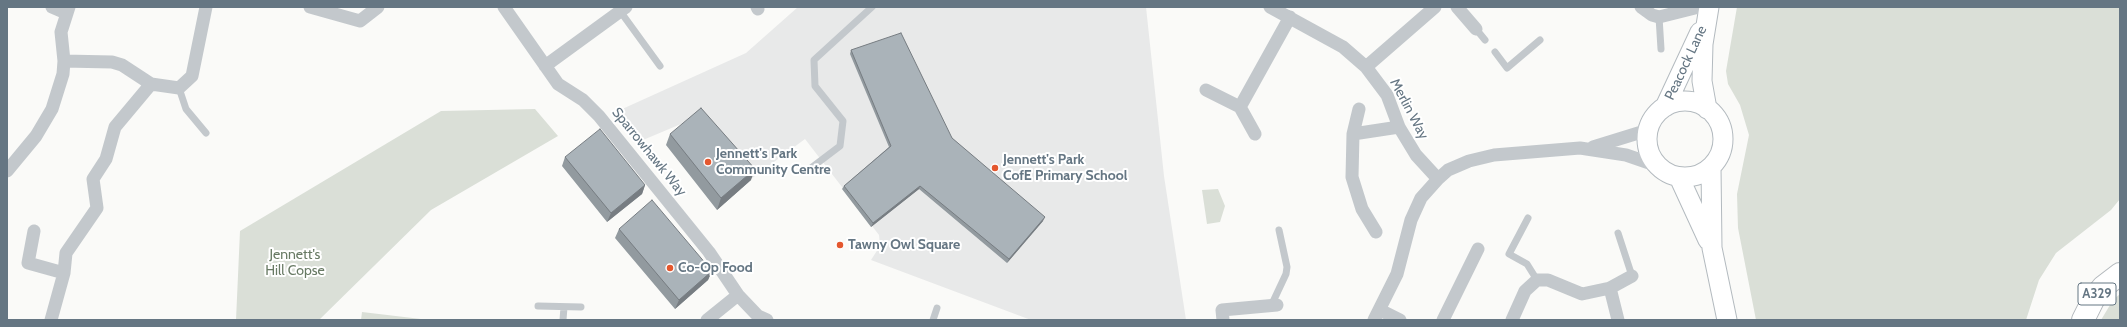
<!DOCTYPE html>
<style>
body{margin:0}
#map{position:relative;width:2127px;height:327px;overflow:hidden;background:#fafaf8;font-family:Cabin,sans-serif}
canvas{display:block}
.frame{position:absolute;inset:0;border:8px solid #657683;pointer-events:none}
</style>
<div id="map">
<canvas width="2127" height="327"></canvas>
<div class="frame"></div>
</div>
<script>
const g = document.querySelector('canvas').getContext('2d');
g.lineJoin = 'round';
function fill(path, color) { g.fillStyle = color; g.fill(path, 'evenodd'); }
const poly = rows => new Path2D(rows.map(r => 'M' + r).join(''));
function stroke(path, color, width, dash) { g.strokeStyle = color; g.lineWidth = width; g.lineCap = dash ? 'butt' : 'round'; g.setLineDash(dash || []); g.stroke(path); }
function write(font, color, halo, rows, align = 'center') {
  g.font = font + ' Cabin,sans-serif'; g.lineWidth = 4; g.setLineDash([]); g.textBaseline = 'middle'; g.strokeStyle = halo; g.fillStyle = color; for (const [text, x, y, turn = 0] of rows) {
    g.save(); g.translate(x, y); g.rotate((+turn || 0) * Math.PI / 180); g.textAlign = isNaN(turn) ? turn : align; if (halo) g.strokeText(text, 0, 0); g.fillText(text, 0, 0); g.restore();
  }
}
fill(poly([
 [798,7,1146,7,1164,176,1186,320,1031,320,871,260,880,246,879,235,805,139,751,179,700,116,643,140,620,110,746,53]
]), '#e8e9e9');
fill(poly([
 [1737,7,2120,7,2120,199,2111,210,2056,253,2039,280,2026,320,1756,320,1738,228,1737,194,1749,135,1740,105,1728,84,1726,71],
 [535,109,558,136,431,210,319,320,236,320,240,231,441,111],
 [1218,189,1225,206,1220,222,1207,224,1202,190],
 [2120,294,2120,320,2101,320,2113,300],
 [362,312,421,319,361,320]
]), '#dadfd7');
const secondary = poly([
 '1647 139a38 38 0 1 1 76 0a38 38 0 1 1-76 0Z',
 [1665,107,1700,32],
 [1707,109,1702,81,1703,44,1709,7],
 [1711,167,1712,248,1727,320],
 [1679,177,1708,240]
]);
const highway = poly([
 [2083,320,2094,298,2103,287,2120,274]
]);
stroke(secondary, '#b3babf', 21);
stroke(highway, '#b4b9bd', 24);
stroke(poly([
 [620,11,660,66],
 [1659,17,1661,49],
 [1476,29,1485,40],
 [1495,52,1507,68,1540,40],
 [179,88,186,109,206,133],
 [807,171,840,146,843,121,815,86,814,60,872,7],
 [1528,218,1509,254,1527,264,1537,280],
 [1618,233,1632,276],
 [538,306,581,307],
 [1271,306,1286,274,1287,267,1279,230],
 [563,320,564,307],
 [933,320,937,308]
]), '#c3c8cc', 7);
stroke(poly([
 [52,7,66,13],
 [310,7,360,21,378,7],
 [504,7,558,84,583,100,599,116,709,252,738,295,758,316,767,320],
 [757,7,758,9],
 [1270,7,1343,47,1366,67,1387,95,1399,127,1416,155,1438,179],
 [1457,7,1476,29],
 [1641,7,1652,15,1659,17,1699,7,1708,8],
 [64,61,112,62,122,65,151,84,179,88,192,76,206,7],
 [545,66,626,7],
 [1366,67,1435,7],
 [1206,90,1240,107],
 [1359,109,1353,134,1352,177,1362,209,1376,232],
 [1255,134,1240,107,1290,17],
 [1353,134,1399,127],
 [1593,147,1648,130],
 [7,171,36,136,52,109,63,74,64,61,61,32,69,7],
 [34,231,28,263,64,273],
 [1610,288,1618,320],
 [1380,310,1400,320],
 [51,320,64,273,66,253,97,208,93,179,106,159,115,127,151,84],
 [707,320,738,295],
 [1223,320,1222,310,1277,305],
 [1374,320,1397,274,1411,220,1421,198,1438,179,1448,170,1469,161,1494,155,1580,148,1626,155,1658,166],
 [1443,320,1478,249],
 [1512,320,1525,291,1537,280,1548,280,1582,294,1610,288,1632,276]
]), '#c3c8cc', 13);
stroke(secondary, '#fff', 19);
stroke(highway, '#fff', 22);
fill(poly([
 [851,50,952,138,1043,221,1007,263,919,189,871,227,842,189,844,186,889,147,850,54],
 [670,134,751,180,717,210,666,145],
 [565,157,645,185,642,194,607,222,562,166],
 [619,229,712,271,708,280,675,309,615,238]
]), '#929a9f');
fill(poly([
 [755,169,751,180,717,210,721,198],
 [645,185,642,194,607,222,611,213],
 [920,186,919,189,871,227,873,223],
 [1045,217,1043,221,1007,263,1009,259],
 [712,271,708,280,675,309,679,300]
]), '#777d82');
const building = poly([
 [901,33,952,138,1045,217,1009,259,920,186,873,223,844,186,891,146,851,50,901,33],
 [701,108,755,169,721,198,670,134,701,108],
 [600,129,645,185,611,213,565,157,600,129],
 [652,200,712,271,679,300,619,229,652,200]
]);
fill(building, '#aab3b9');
stroke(building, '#777d82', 1);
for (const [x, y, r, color] of [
 [708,162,4,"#e4572e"],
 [995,168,4,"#e4572e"],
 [840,245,4,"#e4572e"],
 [670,268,4,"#e4572e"]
]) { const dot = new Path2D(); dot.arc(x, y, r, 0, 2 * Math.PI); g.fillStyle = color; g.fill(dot); stroke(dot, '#fff', 1.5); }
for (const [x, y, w] of [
 [2097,294,38]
]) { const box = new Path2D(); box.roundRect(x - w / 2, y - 11, w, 22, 3); g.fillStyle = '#fff'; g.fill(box); stroke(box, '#657683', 1); }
write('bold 13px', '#657683', null, [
 ["A329",2097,294]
]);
write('14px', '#657683', '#fff', [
 ["Peacock Lane",1686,63,-65],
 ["Merlin Way",1409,109,62],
 ["Sparrowhawk Way",649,152,51]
]);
write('bold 14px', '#657683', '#fff', [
 ["Jennett's Park",716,154],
 ["Community Centre",716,170],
 ["Jennett's Park",1003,160],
 ["CofE Primary School",1003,176],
 ["Tawny Owl Square",848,245],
 ["Co-Op Food",678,268]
], 'left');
write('14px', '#687a64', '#fff', [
 ["Jennett's",295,255],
 ["Hill Copse",295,271]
]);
</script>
